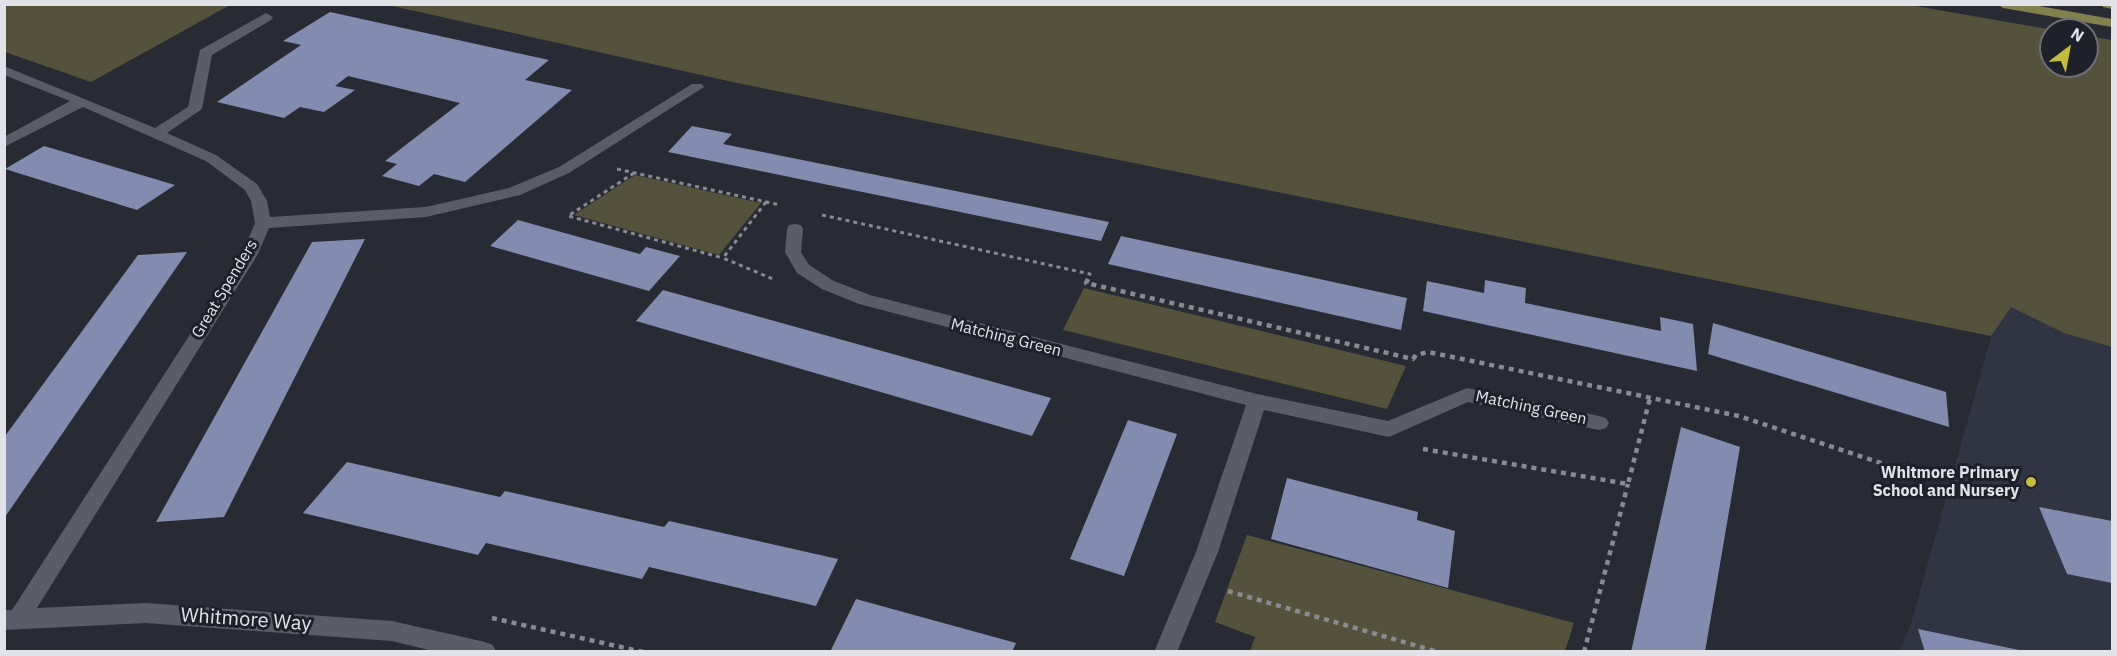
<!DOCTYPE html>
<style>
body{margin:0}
#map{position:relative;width:2117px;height:656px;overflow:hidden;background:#282b34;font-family:"IBM Plex Sans",sans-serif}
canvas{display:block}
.frame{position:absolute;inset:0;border:6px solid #e1e3e9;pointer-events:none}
.north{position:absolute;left:2039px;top:18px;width:60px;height:60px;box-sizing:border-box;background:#1f212a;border:2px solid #6d6f76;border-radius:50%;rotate:32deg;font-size:16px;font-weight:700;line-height:24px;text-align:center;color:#e1e3e9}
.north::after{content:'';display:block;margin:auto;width:21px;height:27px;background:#c6bc3c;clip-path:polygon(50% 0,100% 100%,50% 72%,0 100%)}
</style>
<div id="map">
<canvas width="2117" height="656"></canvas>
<div class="frame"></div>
<div class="north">N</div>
</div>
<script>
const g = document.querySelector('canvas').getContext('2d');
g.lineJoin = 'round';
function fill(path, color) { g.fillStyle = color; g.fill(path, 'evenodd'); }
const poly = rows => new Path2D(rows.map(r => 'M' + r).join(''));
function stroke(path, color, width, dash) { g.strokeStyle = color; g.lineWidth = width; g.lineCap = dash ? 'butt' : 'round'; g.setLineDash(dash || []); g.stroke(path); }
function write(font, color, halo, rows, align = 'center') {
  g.font = font + ' "IBM Plex Sans",sans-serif'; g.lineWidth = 6; g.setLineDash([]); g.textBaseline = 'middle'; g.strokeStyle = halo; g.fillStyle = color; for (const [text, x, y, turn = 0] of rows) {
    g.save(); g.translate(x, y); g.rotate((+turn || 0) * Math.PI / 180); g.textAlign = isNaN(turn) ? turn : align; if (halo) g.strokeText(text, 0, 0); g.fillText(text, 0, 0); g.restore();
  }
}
fill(poly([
 [2112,148,2112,651,1899,652,1910,627,1991,337,1995,299]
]), '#303443');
fill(poly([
 [5,4,230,4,230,5,91,82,5,52],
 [1904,4,2053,30,2051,30,2051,66,2087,66,2087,36,2112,40,2112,347,2064,333,2011,307,1991,336,737,83,388,5],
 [635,175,761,203,719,255,574,215],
 [1084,288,1406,366,1387,409,1063,330],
 [1247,535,1574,623,1565,651,1250,651,1255,637,1215,622]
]), '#54523b');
fill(poly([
 [330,12,549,60,525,80,572,90,465,182,434,174,419,186,382,176,397,164,385,161,460,103,348,76,335,86,355,90,324,112,300,107,284,118,217,102,301,45,283,41],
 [692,126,732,134,723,144,1109,222,1101,241,668,152],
 [44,146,175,185,137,210,5,169],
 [518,220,640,254,646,247,680,256,649,291,490,246],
 [1121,236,1407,298,1401,330,1108,264],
 [365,239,224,517,156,522,312,242],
 [187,252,5,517,5,436,138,255],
 [1485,280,1526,288,1525,303,1661,331,1660,317,1693,324,1697,371,1423,311,1427,281,1484,293],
 [663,290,1051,398,1032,436,636,321],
 [1713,323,1946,392,1949,427,1708,354],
 [1128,420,1177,434,1124,576,1070,559],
 [1681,427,1740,447,1705,652,1631,652],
 [347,462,500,497,505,491,664,527,669,521,838,559,816,606,649,567,642,579,486,543,478,555,303,513],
 [1287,478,1418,512,1417,520,1455,531,1448,588,1271,539],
 [2039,507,2112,521,2112,583,2067,574],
 [856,599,1016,643,1012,652,830,652],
 [1918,629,2019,650,2019,652,1925,652]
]), '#828cae');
stroke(poly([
 [617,169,780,205],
 [634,173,568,216,723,258],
 [766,202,723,258,773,279],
 [822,215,1090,274,1087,281]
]), '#898b93', 3, [4, 4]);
stroke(poly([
 [1088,279,1086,283,1413,359,1416,355,1428,352,1739,416,1914,474],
 [1423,449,1628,484,1650,398],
 [1228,591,1438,652],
 [492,618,643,652],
 [1584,652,1628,484]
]), '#898b93', 4.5, [5, 5]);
fill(poly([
 [266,13,273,17,271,20,212,55,202,109,167,133,216,155,257,184,267,201,270,217,426,207,509,188,559,167,692,84,702,84,704,87,569,173,520,195,426,217,269,228,258,254,37,608,146,603,392,621,485,642,493,645,496,652,437,652,392,641,146,623,4,630,4,610,12,610,242,254,255,223,251,201,245,190,206,161,83,107,4,147,4,137,70,101,4,75,4,66,155,128,188,107,200,50,266,13],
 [795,224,801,225,803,229,801,252,809,265,834,281,870,295,1257,394,1388,421,1467,388,1599,416,1606,418,1609,423,1606,428,1599,430,1468,402,1389,437,1264,410,1218,552,1177,652,1154,652,1196,552,1246,405,859,304,822,289,797,273,785,252,787,229,789,225,795,224]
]), '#5a5d68');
fill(poly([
 [1997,4,2028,4,2112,19,2112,27,2003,8,1997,4],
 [2102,4,2112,4,2112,9,2103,7,2102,4]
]), '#83804f');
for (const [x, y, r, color] of [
 [2031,482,6,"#c6bc3c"]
]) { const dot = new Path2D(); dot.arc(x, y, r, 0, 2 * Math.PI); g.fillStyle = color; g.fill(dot); stroke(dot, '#1f212a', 2); }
write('16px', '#e1e3e9', '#1f212a', [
 ["Great Spenders",225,289,-59],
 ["Matching Green",1006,338,14],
 ["Matching Green",1531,408,12]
]);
write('bold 16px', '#e1e3e9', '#1f212a', [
 ["Whitmore Primary",2019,473],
 ["School and Nursery",2019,491]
], 'right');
write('20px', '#e1e3e9', '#1f212a', [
 ["Whitmore Way",246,620,4]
]);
</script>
